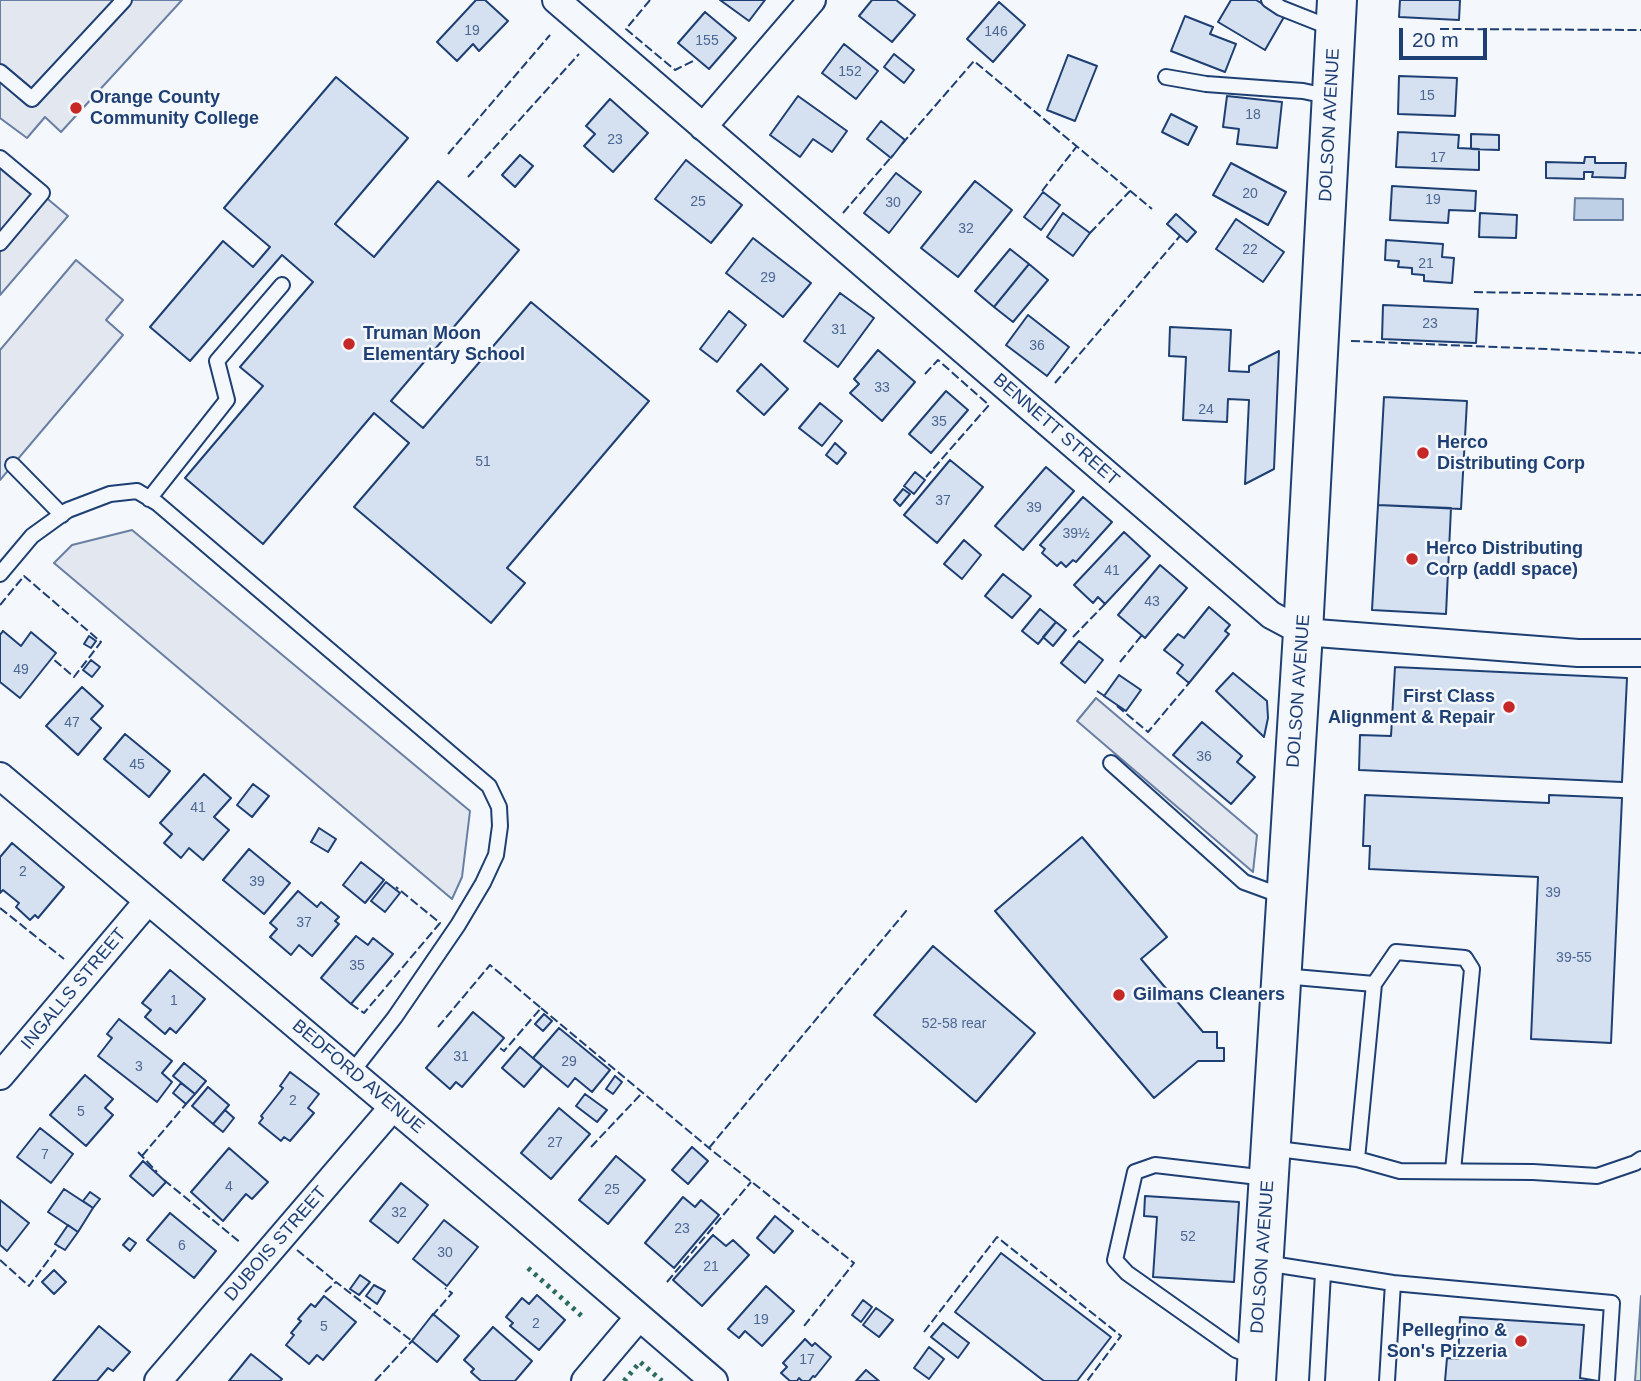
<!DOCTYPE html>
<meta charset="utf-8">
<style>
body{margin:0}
#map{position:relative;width:1641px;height:1381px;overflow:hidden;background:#f4f7fb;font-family:Arial,sans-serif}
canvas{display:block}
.scale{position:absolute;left:1399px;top:28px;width:88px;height:32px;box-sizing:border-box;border:4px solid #1d3f73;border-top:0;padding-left:9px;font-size:21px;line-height:24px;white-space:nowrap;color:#1d3f73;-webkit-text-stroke:5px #f4f7fb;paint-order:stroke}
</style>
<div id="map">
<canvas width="1641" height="1381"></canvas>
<div class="scale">20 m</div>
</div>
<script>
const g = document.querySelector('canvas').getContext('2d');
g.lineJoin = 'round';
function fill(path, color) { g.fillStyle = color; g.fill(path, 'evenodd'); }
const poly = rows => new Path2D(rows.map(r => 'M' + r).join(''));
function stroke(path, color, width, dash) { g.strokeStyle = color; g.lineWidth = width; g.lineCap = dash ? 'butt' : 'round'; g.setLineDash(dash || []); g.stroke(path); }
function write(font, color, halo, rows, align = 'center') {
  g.font = font + ' Arial,sans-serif'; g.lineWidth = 5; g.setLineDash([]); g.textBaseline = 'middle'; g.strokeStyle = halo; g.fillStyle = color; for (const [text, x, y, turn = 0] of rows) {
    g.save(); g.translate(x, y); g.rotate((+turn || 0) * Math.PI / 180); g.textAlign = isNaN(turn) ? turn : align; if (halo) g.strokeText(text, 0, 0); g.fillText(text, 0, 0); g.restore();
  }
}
const green = poly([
 [1641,1296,1641,1381,1635,1381,1641,1296]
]);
fill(green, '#d7e8df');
stroke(green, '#687fa3', 2);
const parking = poly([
 [0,0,182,0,61,132,45,117,27,138,0,118,0,0],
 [0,159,68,216,0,295,0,159],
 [76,260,123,300,106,320,123,335,0,480,0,350,76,260],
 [132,530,470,811,462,877,452,899,54,563,72,545,132,530],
 [1096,698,1257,835,1253,872,1077,721,1096,698]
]);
fill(parking, '#e3e8f0');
stroke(parking, '#687fa3', 2);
const water = poly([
 [1575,198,1623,199,1623,220,1574,220,1575,198]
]);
fill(water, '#bed0e5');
stroke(water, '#687fa3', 2);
const building = poly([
 [476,0,485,0,508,21,479,51,473,44,457,61,437,42,476,0],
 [720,0,765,0,749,21,720,0],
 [872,0,896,0,915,15,892,42,859,16,872,0],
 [1231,0,1256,0,1284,17,1265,50,1218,22,1231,0],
 [1400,0,1460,0,1459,20,1399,17,1400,0],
 [999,2,1025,25,993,62,967,39,999,2],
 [705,12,736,38,709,69,678,43,705,12],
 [1185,16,1213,27,1210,34,1236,44,1225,72,1171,51,1185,16],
 [844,44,878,71,856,99,822,73,844,44],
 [894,54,914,70,904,83,884,67,894,54],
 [1068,55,1097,66,1075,121,1047,110,1068,55],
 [1399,76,1457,78,1455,116,1398,114,1399,76],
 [336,77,408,138,335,224,374,257,438,181,519,250,391,401,423,428,531,302,649,401,507,568,525,583,491,623,354,507,409,443,374,413,263,544,185,478,263,386,240,367,313,282,282,255,190,361,150,327,223,241,253,267,270,247,224,208,336,77],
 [798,96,847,131,832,152,813,139,800,157,770,135,798,96],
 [1227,96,1282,102,1277,148,1237,144,1239,129,1223,127,1227,96],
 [610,99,648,133,613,172,584,146,595,134,586,126,610,99],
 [1171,114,1197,127,1188,145,1162,132,1171,114],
 [881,121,905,140,891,158,867,139,881,121],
 [1398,132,1459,135,1458,148,1479,149,1479,170,1396,167,1398,132],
 [1471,134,1499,135,1499,150,1471,149,1471,134],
 [520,155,533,166,515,187,502,175,520,155],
 [1585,157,1595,157,1595,163,1626,163,1625,178,1592,177,1593,172,1584,172,1584,179,1546,178,1546,162,1584,163,1585,157],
 [686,160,742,205,711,243,655,199,686,160],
 [1231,163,1286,192,1268,225,1213,195,1231,163],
 [896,173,921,192,889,233,864,213,896,173],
 [975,181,1012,210,958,277,921,248,975,181],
 [1392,186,1476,191,1475,211,1449,210,1448,223,1390,220,1392,186],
 [1043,192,1060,205,1041,230,1024,217,1043,192],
 [1063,213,1090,233,1073,256,1047,237,1063,213],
 [1480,213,1517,215,1516,238,1479,237,1480,213],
 [1176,214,1196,232,1187,242,1167,224,1176,214],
 [1236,219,1284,252,1263,282,1216,249,1236,219],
 [753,238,811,283,783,317,726,273,753,238],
 [1386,240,1443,244,1442,257,1454,258,1452,283,1424,281,1424,275,1412,274,1412,268,1398,267,1399,261,1385,260,1386,240],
 [1010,249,1029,264,994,307,975,291,1010,249],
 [1029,264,1048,280,1013,322,994,307,1029,264],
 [840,293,874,318,838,367,804,341,840,293],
 [1383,305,1478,309,1476,343,1382,339,1383,305],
 [729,311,746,325,717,362,700,349,729,311],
 [1028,315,1069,347,1047,376,1006,345,1028,315],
 [1170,327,1231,330,1229,371,1249,372,1249,366,1279,351,1274,469,1245,484,1249,400,1228,399,1227,422,1183,420,1186,357,1169,356,1170,327],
 [878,350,915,382,882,421,850,393,859,384,854,379,878,350],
 [761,364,788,389,764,415,737,391,761,364],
 [946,391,968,410,931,453,909,434,946,391],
 [1384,397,1467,401,1461,509,1378,505,1384,397],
 [820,403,842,421,822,446,799,428,820,403],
 [835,443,846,453,837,464,826,455,835,443],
 [950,460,983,487,937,543,904,515,950,460],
 [1046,467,1074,491,1023,550,995,526,1046,467],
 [915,472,925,480,914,494,904,486,915,472],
 [903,489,910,494,900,506,894,500,903,489],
 [1083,497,1112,522,1076,562,1073,560,1066,567,1061,562,1057,566,1042,553,1045,549,1040,545,1083,497],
 [1378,505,1451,508,1446,614,1372,610,1378,505],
 [1124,532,1150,556,1105,604,1098,597,1093,603,1074,585,1124,532],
 [964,540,981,555,962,579,944,564,964,540],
 [1160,565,1187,588,1145,638,1118,615,1160,565],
 [1003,574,1031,596,1012,618,985,596,1003,574],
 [1209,607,1230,625,1225,631,1229,634,1189,683,1177,673,1183,665,1164,650,1178,634,1184,638,1209,607],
 [1040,609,1056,622,1038,644,1022,631,1040,609],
 [1056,622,1066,630,1053,646,1043,637,1056,622],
 [3,631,21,646,31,632,56,653,20,698,0,682,0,635,3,631],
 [89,636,96,641,91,648,84,644,89,636],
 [1079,641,1103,660,1085,683,1061,663,1079,641],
 [91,660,100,667,92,677,83,670,91,660],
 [1395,667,1627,678,1622,782,1359,770,1360,735,1391,736,1395,667],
 [1233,673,1267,701,1268,718,1264,737,1216,691,1233,673],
 [1119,675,1141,690,1126,711,1104,696,1119,675],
 [82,687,103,706,91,719,101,728,78,755,46,726,82,687],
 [1202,722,1242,756,1237,762,1255,777,1231,804,1173,755,1202,722],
 [125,734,170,771,149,797,104,759,125,734],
 [204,774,231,798,214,817,229,830,203,860,189,848,181,858,164,843,172,834,160,823,204,774],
 [253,784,269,796,252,817,237,805,253,784],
 [1365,795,1549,803,1549,795,1622,798,1611,1043,1531,1039,1538,877,1369,869,1370,846,1363,846,1365,795],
 [319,828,336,839,328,852,311,842,319,828],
 [1082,837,1167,937,1141,959,1203,1032,1217,1032,1217,1048,1224,1048,1224,1061,1198,1061,1154,1098,995,911,1082,837],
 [12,843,64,887,38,918,35,915,30,920,16,907,19,903,3,890,0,893,0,857,12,843],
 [249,849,290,883,264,914,223,880,249,849],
 [361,862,384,880,365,903,343,885,361,862],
 [386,882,400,893,385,912,371,901,386,882],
 [298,891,317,907,321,902,339,917,335,921,339,924,312,956,299,945,291,955,270,937,277,929,270,923,298,891],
 [356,936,368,945,373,938,393,954,351,1004,321,978,356,936],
 [933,946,1035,1033,976,1102,874,1015,933,946],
 [170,970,205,999,176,1033,170,1028,165,1034,145,1017,151,1010,142,1003,170,970],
 [473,1012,504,1038,462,1087,456,1082,450,1089,426,1068,473,1012],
 [544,1014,552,1021,543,1031,535,1024,544,1014],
 [119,1019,172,1061,162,1073,172,1082,157,1102,98,1056,112,1038,107,1034,119,1019],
 [559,1028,610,1070,592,1092,575,1078,568,1087,533,1058,559,1028],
 [520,1047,542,1066,524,1087,502,1068,520,1047],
 [184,1063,206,1081,195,1094,173,1076,184,1063],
 [290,1072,319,1094,308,1108,314,1113,290,1141,284,1137,281,1141,259,1123,263,1118,261,1116,283,1088,280,1086,290,1072],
 [85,1075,113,1099,105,1108,113,1115,86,1146,50,1115,85,1075],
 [615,1076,622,1082,613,1094,606,1089,615,1076],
 [181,1083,195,1094,186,1104,173,1093,181,1083],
 [208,1087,229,1105,213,1124,192,1106,208,1087],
 [585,1094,607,1110,597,1122,576,1106,585,1094],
 [559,1108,590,1134,551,1179,521,1153,559,1108],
 [225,1110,234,1118,223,1132,213,1124,225,1110],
 [40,1128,73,1154,51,1183,17,1157,40,1128],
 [692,1147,708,1161,688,1184,672,1170,692,1147],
 [229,1148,268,1182,252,1199,246,1194,223,1221,191,1192,229,1148],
 [616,1156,645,1180,608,1224,579,1200,616,1156],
 [143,1161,166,1182,153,1196,130,1176,143,1161],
 [401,1183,428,1205,398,1243,370,1221,401,1183],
 [64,1189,93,1208,78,1232,48,1212,64,1189],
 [90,1192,100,1199,93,1208,83,1201,90,1192],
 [1145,1196,1239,1202,1234,1282,1153,1277,1157,1217,1144,1216,1145,1196],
 [683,1197,695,1207,701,1200,719,1215,674,1268,645,1243,683,1197],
 [0,1200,29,1223,7,1251,0,1245,0,1200],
 [170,1213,216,1251,194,1278,147,1240,170,1213],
 [775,1216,793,1231,774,1253,757,1238,775,1216],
 [444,1220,478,1247,447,1286,413,1259,444,1220],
 [68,1225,78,1232,65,1250,55,1244,68,1225],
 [713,1235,726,1246,733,1240,749,1255,702,1306,673,1280,713,1235],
 [129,1238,136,1243,130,1251,123,1245,129,1238],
 [1001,1253,1111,1337,1077,1381,1044,1381,955,1312,1001,1253],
 [54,1270,66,1282,54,1294,42,1282,54,1270],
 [360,1275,370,1282,359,1295,350,1289,360,1275],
 [374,1285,385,1291,377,1304,366,1296,374,1285],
 [766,1286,794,1311,762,1346,745,1331,739,1338,728,1329,766,1286],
 [537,1295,565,1320,539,1350,510,1326,513,1323,506,1317,522,1298,529,1304,537,1295],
 [324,1296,356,1322,323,1360,317,1355,309,1364,286,1345,294,1335,291,1333,301,1321,298,1319,311,1304,315,1307,324,1296],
 [863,1300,872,1307,861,1322,852,1315,863,1300],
 [876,1308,893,1320,879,1337,863,1325,876,1308],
 [433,1314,459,1336,437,1362,412,1341,433,1314],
 [1460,1317,1584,1325,1580,1378,1598,1381,1445,1381,1447,1358,1458,1359,1460,1317],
 [943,1323,969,1343,958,1358,931,1337,943,1323],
 [99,1326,130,1352,113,1371,108,1368,97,1381,53,1381,99,1326],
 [493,1327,532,1361,515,1381,481,1381,471,1372,474,1369,464,1360,493,1327],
 [805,1339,812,1346,815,1343,831,1357,815,1377,813,1376,809,1381,802,1381,799,1378,797,1381,790,1381,781,1373,787,1367,783,1363,805,1339],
 [929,1347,944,1359,929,1379,914,1368,929,1347],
 [251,1354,282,1379,280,1381,229,1381,251,1354],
 [866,1370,879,1381,856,1381,866,1370]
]);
fill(building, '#d5e0f0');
stroke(building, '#1d3f73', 2);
const lane = poly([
 [1269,0,1281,8,1334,29],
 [0,72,32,99,124,0],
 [1166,77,1206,84,1303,91,1331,97],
 [0,158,42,193,0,243],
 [13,465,62,515],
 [149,499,227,400,217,361,282,285],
 [0,574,32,536,68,510,110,494,137,491,157,503,489,786,499,807,500,826,496,855,483,883,458,925,395,1017,352,1072],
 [1111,763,1244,882,1285,897],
 [1374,984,1396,952,1465,958,1472,969,1453,1171],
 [1270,1148,1357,1159,1374,984,1283,976],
 [1357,1159,1400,1171,1533,1172,1597,1176,1635,1163,1641,1159],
 [1265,1263,1393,1283,1612,1303,1607,1381],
 [1256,1358,1236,1350,1127,1273,1115,1260,1135,1172,1155,1165,1267,1178],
 [1317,1381,1323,1273],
 [1387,1381,1393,1283]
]);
const street = poly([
 [556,0,1271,615,1303,632,1578,653,1641,653],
 [703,127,812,0],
 [0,776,515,1210,714,1381],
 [0,1076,148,901],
 [158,1381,393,1107],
 [585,1381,639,1317]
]);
const primary = poly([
 [1256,1381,1303,632,1337,0]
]);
stroke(lane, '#1d3f73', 18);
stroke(street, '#1d3f73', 30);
stroke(primary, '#1d3f73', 42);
stroke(lane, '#f4f7fb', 14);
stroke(street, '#f4f7fb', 26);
stroke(primary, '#f4f7fb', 38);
stroke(poly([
 [528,1268,584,1318],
 [624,1381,640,1362,662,1381]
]), '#2c6c60', 5, [3.5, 5]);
stroke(poly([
 [650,0,626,29,675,70,693,61],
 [1440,29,1641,30],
 [902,144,974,61,1152,209],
 [448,154,550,35],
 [468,177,579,54],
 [1042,191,1077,146],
 [843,213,893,155],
 [1090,233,1130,191],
 [1474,292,1641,295],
 [1351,341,1641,353],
 [925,374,938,360,989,405,926,477],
 [1055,383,1180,236],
 [0,605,24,576,101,642,74,677,52,658],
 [1073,637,1105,604],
 [1120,662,1142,635],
 [1097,691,1106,697],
 [1117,706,1148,732,1189,683],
 [0,908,64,959],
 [351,1004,364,1013,440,923,396,887],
 [541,1008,709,1148,854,1263,804,1326],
 [438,1027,490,965,541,1008,504,1051,497,1046],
 [591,1147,643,1092],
 [709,1148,907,910],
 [138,1152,157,1172],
 [142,1156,186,1104],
 [164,1180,241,1243],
 [297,1250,336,1282],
 [0,1260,29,1286,59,1246],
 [667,1282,751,1182],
 [325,1292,336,1282,412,1341,414,1338],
 [432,1316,452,1293,445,1288],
 [924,1332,997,1237,1121,1336,1087,1381],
 [375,1381,412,1341]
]), '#1d3f73', 2, [9, 3.5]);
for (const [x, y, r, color] of [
 [76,108,7,"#c62828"],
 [349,344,7,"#c62828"],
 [1423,453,7,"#c62828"],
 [1412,559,7,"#c62828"],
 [1509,707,7,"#c62828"],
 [1119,995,7,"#c62828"],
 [1521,1341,7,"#c62828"]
]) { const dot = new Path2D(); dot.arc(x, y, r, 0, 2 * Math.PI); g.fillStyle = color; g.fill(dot); stroke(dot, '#f4f7fb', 2.5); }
write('14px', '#4b6792', null, [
 ["19",472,31],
 ["146",996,32],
 ["155",707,41],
 ["152",850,72],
 ["15",1427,96],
 ["18",1253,115],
 ["23",615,140],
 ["17",1438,158],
 ["20",1250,194],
 ["19",1433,200],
 ["25",698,202],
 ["30",893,203],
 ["32",966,229],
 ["22",1250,250],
 ["21",1426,264],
 ["29",768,278],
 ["23",1430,324],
 ["31",839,330],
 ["36",1037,346],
 ["33",882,388],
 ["24",1206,410],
 ["35",939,422],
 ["51",483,462],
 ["37",943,501],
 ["39",1034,508],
 ["39½",1076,534],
 ["41",1112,571],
 ["43",1152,602],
 ["49",21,670],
 ["47",72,723],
 ["36",1204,757],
 ["45",137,765],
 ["41",198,808],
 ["2",23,872],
 ["39",257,882],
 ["39",1553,893],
 ["37",304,923],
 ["39-55",1574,958],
 ["35",357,966],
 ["1",174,1001],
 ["52-58 rear",954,1024],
 ["31",461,1057],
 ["29",569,1062],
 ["3",139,1067],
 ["2",293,1101],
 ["5",81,1112],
 ["27",555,1143],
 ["7",45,1155],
 ["4",229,1187],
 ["25",612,1190],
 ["32",399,1213],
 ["23",682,1229],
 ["52",1188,1237],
 ["6",182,1246],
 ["30",445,1253],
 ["21",711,1267],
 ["19",761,1320],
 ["2",536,1324],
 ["5",324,1327],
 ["17",807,1360]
]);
write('bold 18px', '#1d3f73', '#f4f7fb', [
 ["Orange County",90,98],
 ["Community College",90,119],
 ["Truman Moon",363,334],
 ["Elementary School",363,355],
 ["Herco",1437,443],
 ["Distributing Corp",1437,464],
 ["Herco Distributing",1426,549],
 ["Corp (addl space)",1426,570],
 ["First Class",1495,697,"right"],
 ["Alignment & Repair",1495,718,"right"],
 ["Gilmans Cleaners",1133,995],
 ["Pellegrino &",1507,1331,"right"],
 ["Son's Pizzeria",1507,1352,"right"]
], 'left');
write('18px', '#1d3f73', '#f4f7fb', [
 ["DOLSON AVENUE",1330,125,-87],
 ["BENNETT STREET",1056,430,41],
 ["DOLSON AVENUE",1299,691,-86],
 ["INGALLS STREET",74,989,-50],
 ["BEDFORD AVENUE",358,1077,40],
 ["DUBOIS STREET",276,1244,-49],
 ["DOLSON AVENUE",1263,1257,-86]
]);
</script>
